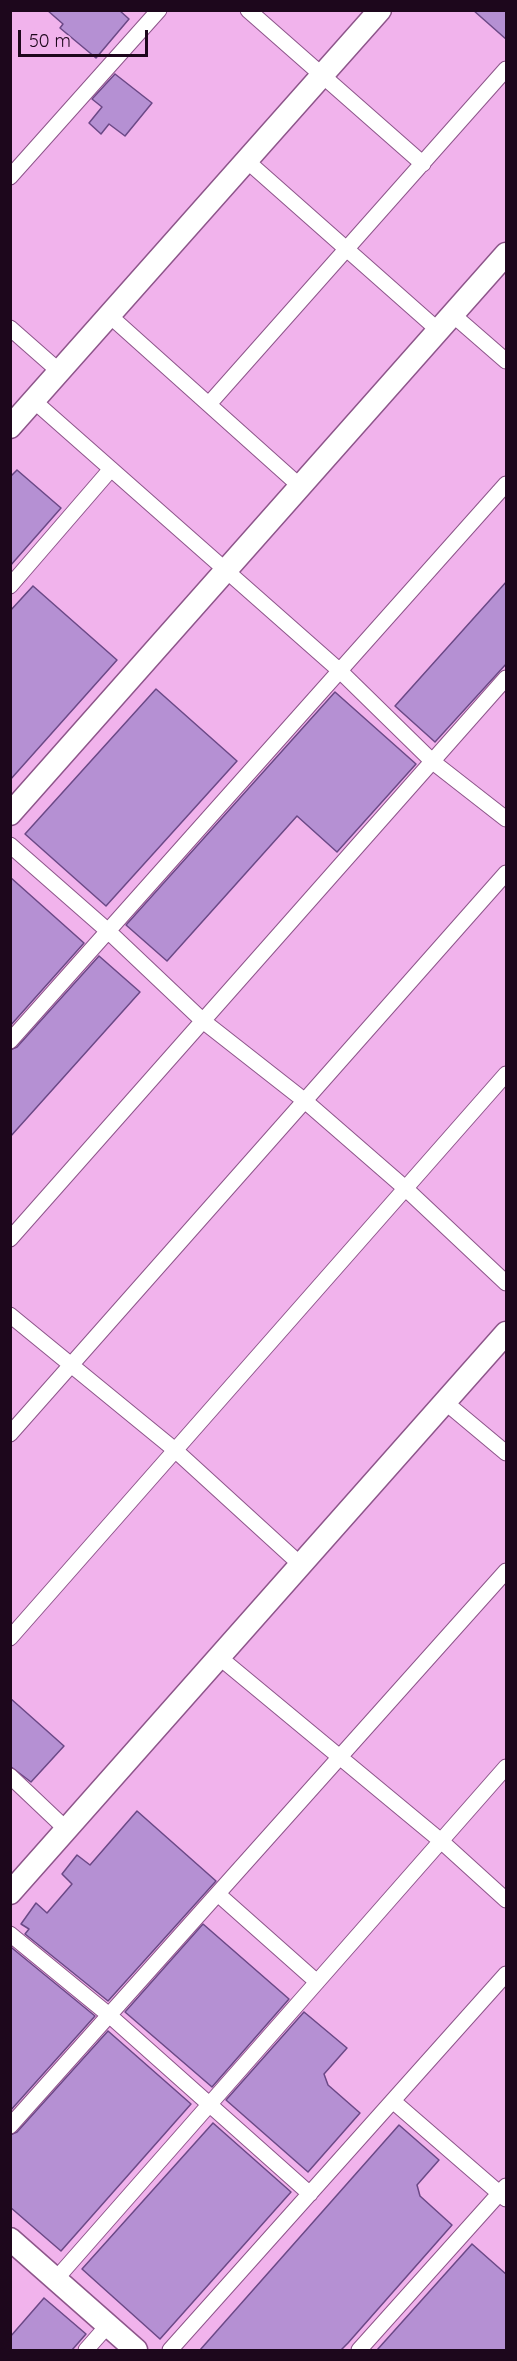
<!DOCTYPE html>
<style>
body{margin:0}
#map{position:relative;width:517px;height:2361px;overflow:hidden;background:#f1b3ec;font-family:Quicksand,sans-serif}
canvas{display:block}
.frame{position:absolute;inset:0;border:12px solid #1d071c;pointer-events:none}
.scale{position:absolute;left:18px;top:30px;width:130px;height:27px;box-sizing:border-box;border:3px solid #1d071c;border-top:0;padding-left:8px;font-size:18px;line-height:21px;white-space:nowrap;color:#1d071c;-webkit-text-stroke:4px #f1b3ec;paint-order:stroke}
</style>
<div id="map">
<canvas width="517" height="2361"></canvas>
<div class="frame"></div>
<div class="scale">50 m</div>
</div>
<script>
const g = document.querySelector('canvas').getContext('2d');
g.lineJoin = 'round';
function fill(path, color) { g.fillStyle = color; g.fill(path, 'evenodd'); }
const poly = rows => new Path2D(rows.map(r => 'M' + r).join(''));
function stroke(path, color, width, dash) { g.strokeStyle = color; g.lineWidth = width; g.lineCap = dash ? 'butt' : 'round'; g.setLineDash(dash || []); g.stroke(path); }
const building = poly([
 [47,10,119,10,129,19,96,58,60,28,63,24,47,10],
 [473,10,507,10,507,40,473,10],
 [115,74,152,103,125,136,109,124,101,134,89,123,102,107,92,99,115,74],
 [17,470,61,508,10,566,10,477,17,470],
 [507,581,507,663,435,742,395,706,507,581],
 [33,586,117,660,10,780,10,611,33,586],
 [156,689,237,761,106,906,25,834,156,689],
 [335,692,416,764,337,852,297,816,167,961,126,925,335,692],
 [10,877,84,943,10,1026,10,877],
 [99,956,140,992,10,1137,10,1050,17,1047,99,956],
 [10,1698,64,1746,31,1782,10,1766,10,1698],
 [137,1811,216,1881,108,2001,25,1934,29,1929,21,1924,36,1903,47,1913,72,1884,62,1874,77,1855,90,1865,137,1811],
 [203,1924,289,1999,212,2087,125,2012,203,1924],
 [12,1948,95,2016,10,2111,10,1950,12,1948],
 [304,2012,347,2048,324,2074,328,2085,360,2113,308,2172,226,2100,304,2012],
 [108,2031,191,2104,61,2251,10,2207,10,2135,17,2132,108,2031],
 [213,2123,291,2192,160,2339,82,2269,213,2123],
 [399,2125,439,2160,417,2185,420,2196,452,2225,348,2343,341,2350,200,2350,399,2125],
 [472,2244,507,2275,507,2350,377,2350,472,2244],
 [44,2298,86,2334,72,2350,10,2350,10,2337,44,2298]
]);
fill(building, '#b590d3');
stroke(building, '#6b4886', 1.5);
const street = poly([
 [248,10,423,164],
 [247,161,438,330],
 [10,177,159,10],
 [452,314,506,361],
 [110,316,302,488],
 [10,328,60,372],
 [34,401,340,671,433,762,506,819],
 [209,404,506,69],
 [10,586,111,469],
 [10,845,108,931,203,1021,305,1101,405,1188,506,1283],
 [10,1041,506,484],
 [10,1239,506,678],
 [10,1315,175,1450,301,1565],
 [445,1402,506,1453],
 [10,1434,506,873],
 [10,1638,506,1074],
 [219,1657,441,1841,506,1900],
 [10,1776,67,1830],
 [219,1895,317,1982],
 [10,1934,109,2015,310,2194],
 [394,2102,506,2199],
 [10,2126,506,1571],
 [56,2279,506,1767],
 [86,2350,108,2325],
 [170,2350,506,1974],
 [359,2350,506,2186]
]);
const secondary = poly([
 [10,427,380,10],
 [10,814,506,254],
 [10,1893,506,1333],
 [10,2239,136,2350]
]);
stroke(street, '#8d558a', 17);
stroke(secondary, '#8d558a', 25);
stroke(street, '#fff', 15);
stroke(secondary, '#fff', 22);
</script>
